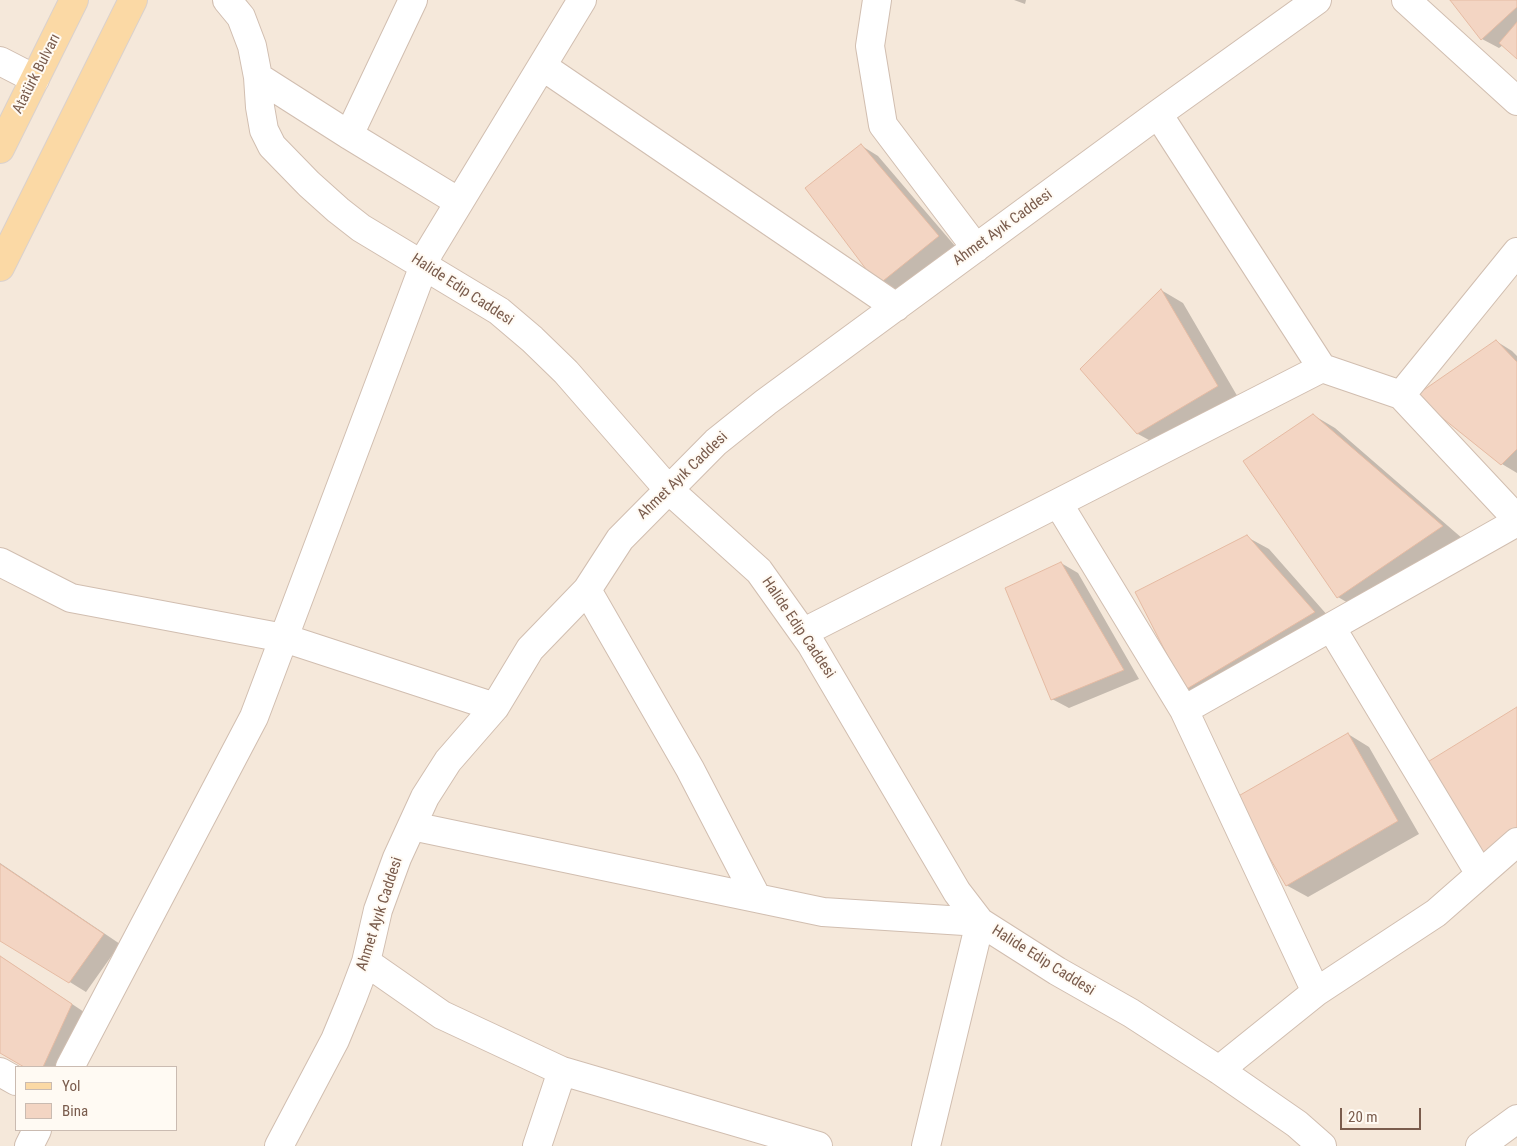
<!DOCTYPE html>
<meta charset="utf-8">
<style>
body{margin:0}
#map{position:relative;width:1517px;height:1146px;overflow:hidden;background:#fdf6ec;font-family:"Roboto Condensed",sans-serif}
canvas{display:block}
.legend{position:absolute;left:15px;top:1066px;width:162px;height:65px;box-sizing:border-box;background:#fffaf3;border:1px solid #cabbb1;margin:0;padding:6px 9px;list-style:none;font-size:15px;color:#7a5c4d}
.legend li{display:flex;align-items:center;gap:10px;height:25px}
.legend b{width:25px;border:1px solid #cabbb1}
.scale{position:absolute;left:1340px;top:1108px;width:81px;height:22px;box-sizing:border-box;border:2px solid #7a5c4d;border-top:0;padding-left:6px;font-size:15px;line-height:18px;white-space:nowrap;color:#7a5c4d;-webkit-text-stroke:4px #fffaf3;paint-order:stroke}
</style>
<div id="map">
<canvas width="1517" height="1146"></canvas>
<ul class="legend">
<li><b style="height:6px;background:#fbd9a5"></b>Yol</li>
<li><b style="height:14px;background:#f3d5c3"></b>Bina</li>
</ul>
<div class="scale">20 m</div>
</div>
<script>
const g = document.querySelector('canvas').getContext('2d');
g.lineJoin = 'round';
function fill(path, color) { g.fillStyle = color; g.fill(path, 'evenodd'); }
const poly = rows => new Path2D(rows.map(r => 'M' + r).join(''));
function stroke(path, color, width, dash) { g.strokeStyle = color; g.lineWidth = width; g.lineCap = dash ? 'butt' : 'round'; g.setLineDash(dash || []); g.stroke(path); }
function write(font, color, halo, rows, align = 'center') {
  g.font = font + ' "Roboto Condensed",sans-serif'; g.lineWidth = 4; g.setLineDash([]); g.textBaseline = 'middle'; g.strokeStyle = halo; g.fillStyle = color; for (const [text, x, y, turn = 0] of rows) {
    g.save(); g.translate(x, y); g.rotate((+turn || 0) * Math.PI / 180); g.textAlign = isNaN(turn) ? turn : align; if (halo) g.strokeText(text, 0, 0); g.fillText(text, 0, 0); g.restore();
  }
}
fill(poly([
 [0,0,1517,0,1517,1146,0,1146],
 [16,1067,176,1067,176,1130,16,1130]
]), '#f5e8da');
fill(poly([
 [1014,0,1026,0,1025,4],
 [1451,0,1517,0,1517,57,1503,45,1499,48,1482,39],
 [862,146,878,156,955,246,895,293,879,284],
 [1161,290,1183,303,1239,399,1160,446,1138,434,1082,369],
 [1496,341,1512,351,1517,356,1517,473,1502,464],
 [1313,415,1335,428,1463,539,1360,610,1338,597],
 [1247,537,1269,549,1336,625,1208,702,1186,690],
 [1061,563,1078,573,1139,679,1069,708,1052,699],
 [1348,734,1369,747,1419,834,1308,897,1286,885],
 [0,863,120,944,86,992,0,939],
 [0,956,93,1018,71,1067,26,1067,0,1052]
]), '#0003');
const building = poly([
 [1450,0,1517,0,1517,7,1481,40,1450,0],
 [1517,22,1517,59,1499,43,1517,22],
 [861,144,939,236,878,285,805,188,861,144],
 [1161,289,1218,386,1137,434,1080,369,1161,289],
 [1496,340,1517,362,1517,449,1501,465,1415,396,1496,340],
 [1313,414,1443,526,1337,598,1243,461,1313,414],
 [1247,535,1315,612,1185,690,1135,592,1247,535],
 [1061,562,1124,670,1051,700,1005,588,1061,562],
 [1517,707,1517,829,1485,857,1426,763,1517,707],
 [1348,733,1398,821,1286,886,1235,798,1348,733],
 [0,864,104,934,69,983,0,941,0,864],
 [0,956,72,1004,43,1067,24,1067,0,1053,0,956]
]);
fill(building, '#f3d5c3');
stroke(building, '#e6bba3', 1);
const minor = poly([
 [227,0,241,17,252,46,258,77,260,107,264,130,272,146,309,184,338,210,361,228,499,311,532,339,566,372,668,489,759,571,811,644,957,892,980,922,1057,971,1131,1013,1219,1070,1297,1124,1322,1146],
 [877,0,870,46,883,125,976,248],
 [1406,0,1517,101],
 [0,61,35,79],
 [542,66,896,307],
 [258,77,349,135,459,202],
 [1158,114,1322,368],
 [349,135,413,0],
 [1401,395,1517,252],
 [1058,503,1184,710,1316,992],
 [0,562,71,598,284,638,495,707],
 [587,590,690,769,757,898],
 [1331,627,1480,874],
 [804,632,1058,503,1322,368,1401,395,1517,519],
 [1184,710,1517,522],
 [412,826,823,912,980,922,926,1146],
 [366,962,442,1015,562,1071,818,1146],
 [70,1067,254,717,429,252,582,0],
 [1219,1070,1316,992,1436,913,1517,842],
 [0,1072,16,1081],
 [29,1146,37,1130],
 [279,1146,335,1040,352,999,366,962,378,910,397,858,425,797,448,761,495,707,530,649,587,590,620,539,716,442,766,402,1158,114,1317,0],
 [537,1146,562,1071],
 [1480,1146,1517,1119]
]);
const major = poly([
 [0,149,74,0],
 [0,267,133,0]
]);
stroke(minor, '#d1beb0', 30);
stroke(major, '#dad1cd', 30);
stroke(minor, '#fff', 28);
stroke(major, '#fbd9a5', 28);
write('15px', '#7a5c4d', '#fffaf3', [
 ["Atatürk Bulvarı",37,74,-63],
 ["Ahmet Ayık Caddesi",1003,228,-36],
 ["Halide Edip Caddesi",462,290,33],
 ["Ahmet Ayık Caddesi",683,476,-44],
 ["Halide Edip Caddesi",798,628,56],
 ["Ahmet Ayık Caddesi",380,914,-72],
 ["Halide Edip Caddesi",1043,961,32]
]);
</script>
